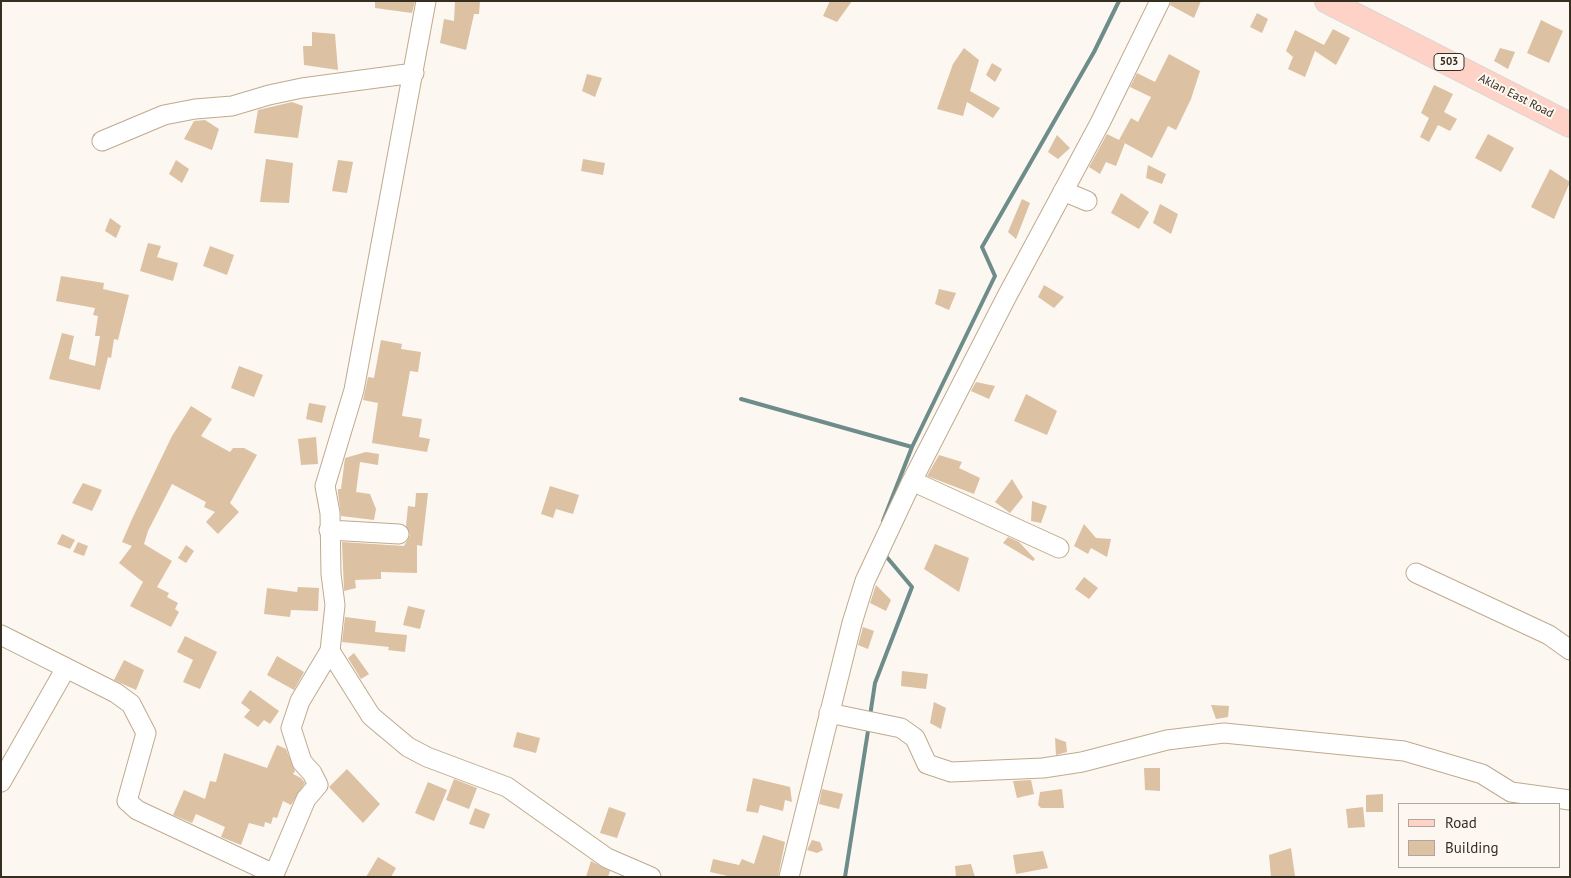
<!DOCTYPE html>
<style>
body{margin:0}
#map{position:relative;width:1571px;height:878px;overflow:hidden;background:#fcf7f1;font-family:"PT Sans",sans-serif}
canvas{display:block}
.frame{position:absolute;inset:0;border:2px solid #372e22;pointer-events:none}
.legend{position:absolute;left:1398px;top:803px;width:162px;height:65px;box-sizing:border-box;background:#fcf7f1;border:1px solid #ada79e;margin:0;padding:6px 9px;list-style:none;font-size:15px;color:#372e22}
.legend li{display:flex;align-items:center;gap:10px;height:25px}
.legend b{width:25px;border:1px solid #ada79e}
</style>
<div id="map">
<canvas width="1571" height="878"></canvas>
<div class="frame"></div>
<ul class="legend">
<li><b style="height:6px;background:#fed2c6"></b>Road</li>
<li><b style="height:14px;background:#dcc1a3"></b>Building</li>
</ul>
</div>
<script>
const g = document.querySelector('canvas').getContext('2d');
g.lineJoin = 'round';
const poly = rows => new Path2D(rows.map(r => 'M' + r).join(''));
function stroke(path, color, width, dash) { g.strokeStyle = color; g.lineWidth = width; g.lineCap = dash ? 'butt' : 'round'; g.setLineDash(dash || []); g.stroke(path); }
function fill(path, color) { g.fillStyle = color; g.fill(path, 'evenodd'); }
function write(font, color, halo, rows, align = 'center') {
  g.font = font + ' "PT Sans",sans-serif'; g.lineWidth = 4; g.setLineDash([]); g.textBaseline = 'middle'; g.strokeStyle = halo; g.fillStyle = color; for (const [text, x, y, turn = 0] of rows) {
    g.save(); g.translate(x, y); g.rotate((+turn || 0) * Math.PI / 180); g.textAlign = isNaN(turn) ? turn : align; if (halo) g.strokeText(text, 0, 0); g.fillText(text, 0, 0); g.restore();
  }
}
stroke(poly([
 [741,399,912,447],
 [883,521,912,447,995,276,982,247,1094,52,1119,1],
 [870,716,875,683,912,587,885,555],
 [845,877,868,731]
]), '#6e8c89', 4);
fill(poly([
 [375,1,415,1,412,13,375,8],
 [455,1,480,1,479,14,474,14,466,50,440,43,444,19,454,21],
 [830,1,852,1,837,22,823,16],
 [1171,1,1201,1,1194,18,1170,5],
 [1257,13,1268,19,1262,33,1250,27],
 [1541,20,1563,31,1549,63,1527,53],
 [1333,29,1350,38,1336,65,1315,51,1305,77,1288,69,1293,57,1286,51,1295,30,1324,45],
 [312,32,335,34,338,70,304,65,303,46,312,46],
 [964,48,979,60,970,91,1000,108,993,118,967,102,963,116,937,109,953,64],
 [1500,48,1515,52,1508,69,1494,61],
 [1169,54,1200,71,1191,99,1176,130,1168,126,1152,158,1119,140,1131,118,1138,122,1151,97,1130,87,1137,73,1155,82],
 [992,63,1002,69,995,82,986,75],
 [587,74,602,78,595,97,582,91],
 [1434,85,1453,94,1444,112,1457,119,1450,131,1438,125,1429,142,1420,137,1429,118,1421,113],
 [292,102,303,106,298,138,254,133,258,110],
 [205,120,219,129,212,150,184,139,194,121],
 [1107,134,1125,143,1116,166,1106,162,1100,174,1089,167],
 [1488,134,1514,148,1501,172,1475,158],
 [1057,135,1070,148,1058,159,1048,152],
 [266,159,293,163,289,203,260,202],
 [583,159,605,163,603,175,581,171],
 [176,160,189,169,182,183,169,174],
 [338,160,353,162,347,193,332,191],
 [1148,165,1166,174,1162,184,1146,178],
 [1550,169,1570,182,1554,219,1531,207],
 [1121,193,1149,212,1139,229,1111,213],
 [1022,199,1030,203,1016,239,1008,232],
 [1160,204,1178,214,1171,234,1153,223],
 [110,218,121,226,116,238,105,231],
 [148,243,161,246,157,257,178,263,173,281,140,271],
 [210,246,234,255,227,275,203,266],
 [61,276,104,283,103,289,129,295,118,340,114,339,111,358,108,357,100,390,49,379,62,333,74,336,69,359,95,366,100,336,95,336,98,316,93,315,95,308,56,301],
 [1044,285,1064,297,1054,308,1038,297],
 [939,289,956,293,949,310,935,304],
 [381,340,402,344,401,349,421,352,418,372,410,371,402,416,422,419,419,437,430,439,427,452,372,443,378,403,363,400,368,377,374,378],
 [239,366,263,375,254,397,231,388],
 [976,382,995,386,989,399,971,391],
 [1026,394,1057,411,1047,435,1014,421],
 [309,403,326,406,322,423,306,419],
 [191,406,212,419,201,436,230,452,233,448,244,448,257,455,230,503,239,512,218,534,206,522,215,512,204,507,206,502,172,484,148,531,144,544,172,561,157,587,169,593,167,597,178,603,175,609,179,612,171,627,130,606,143,582,119,563,132,546,122,542,132,519,172,436],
 [316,437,318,464,301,465,298,439],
 [366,452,379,454,378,465,360,462,356,492,370,494,376,509,374,520,341,516,338,493,338,489,341,489,345,458],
 [939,455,962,462,959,468,980,478,974,494,927,476],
 [1012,479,1023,497,1010,513,995,502],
 [83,483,102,490,92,511,72,503],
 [550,486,579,495,573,514,556,509,553,518,541,514],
 [416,493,428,493,422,546,417,545,417,573,381,572,381,579,355,580,356,588,344,591,342,542,404,546,410,535,406,526,408,506,415,507],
 [1032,501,1047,506,1041,523,1031,521],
 [1084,524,1096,538,1111,539,1107,557,1091,548,1088,554,1074,546],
 [62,534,75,540,70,549,57,544],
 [1008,537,1019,542,1035,559,1033,561,1003,543],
 [78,542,88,546,84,556,73,552],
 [935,544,969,558,959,592,924,569],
 [186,545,194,551,186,563,178,558],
 [1084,577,1098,588,1089,599,1075,589],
 [876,585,891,600,886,611,870,603],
 [298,587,319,588,318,611,291,610,290,617,264,614,267,588,297,592],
 [408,606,425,610,420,629,403,625],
 [345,617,376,621,375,632,407,635,405,652,388,650,389,647,342,642],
 [863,627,874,631,868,649,858,645],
 [185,636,217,652,200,689,183,682,193,660,177,652],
 [354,653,369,674,361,679,348,658],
 [277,656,304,672,294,690,267,675],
 [124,660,144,670,136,690,114,680],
 [902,671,928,674,926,689,901,686],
 [250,690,279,711,270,724,264,720,258,727,244,717,250,710,241,703],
 [934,702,946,708,941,729,930,723],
 [1211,705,1229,706,1228,717,1216,719],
 [517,732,540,738,536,753,513,747],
 [1055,738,1066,742,1067,752,1056,755],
 [277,745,286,749,295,771,293,774,301,778,305,783,291,805,283,801,277,818,273,817,271,824,265,822,264,827,249,823,241,845,221,837,225,827,196,814,192,823,173,815,184,790,205,799,210,781,216,782,224,753,267,768],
 [1144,768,1160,768,1160,791,1145,790],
 [347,769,380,804,363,823,329,787],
 [753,778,790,787,792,802,785,800,783,811,760,805,758,813,746,811],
 [454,779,477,788,469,809,446,800],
 [1031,780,1034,794,1017,798,1013,781],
 [428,782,447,790,434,821,415,813],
 [822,789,843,794,839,809,819,804],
 [1062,789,1064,808,1041,808,1038,805,1040,792],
 [1383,794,1383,812,1366,812,1366,795],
 [609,807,626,813,617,838,600,833],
 [1363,807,1365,827,1348,828,1346,809],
 [475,808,490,814,484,829,469,824],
 [763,835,785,842,778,877,732,877,710,872,713,859,739,865,742,859,754,864],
 [812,840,820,842,823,850,817,853,807,850],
 [1291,848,1295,876,1271,877,1269,855],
 [1043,851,1048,868,1016,874,1013,855],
 [378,857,396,868,391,877,366,877],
 [591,861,610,871,608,877,586,877],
 [971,864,975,877,956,877,955,866]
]), '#dcc1a3');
const minor = poly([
 [102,141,164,115,195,109,232,106,269,95,302,88,414,73],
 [1063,191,1087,201],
 [912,481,1059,548],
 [329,530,399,534],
 [1416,573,1549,635,1570,650],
 [1,635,116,693,131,704,146,733,127,801,137,810,274,874],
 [330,651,371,716,408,747,427,757,507,787,607,858,651,877],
 [829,713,901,728,915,738,927,764,951,772,1043,768,1082,762,1167,740,1224,733,1404,751,1482,774,1511,792,1570,800],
 [1,782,66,668],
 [273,877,306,799,318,785,312,773,302,762,291,728,300,701,330,651,335,605,331,574,330,513,325,486,354,390,426,1],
 [789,877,852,623,865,581,912,481,1007,296,1100,123,1160,1]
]);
const major = poly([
 [1327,1,1570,125]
]);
stroke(minor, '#bfaa8d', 21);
stroke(major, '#d7d5d3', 26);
stroke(minor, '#fff', 19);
stroke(major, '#fed2c6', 24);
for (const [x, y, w] of [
 [1449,62,30]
]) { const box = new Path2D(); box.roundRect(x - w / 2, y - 8.5, w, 17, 4); g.fillStyle = '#fcf7f1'; g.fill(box); stroke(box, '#372e22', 1); }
write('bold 11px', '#372e22', null, [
 ["503",1449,62]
]);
write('12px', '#372e22', '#fcf7f1', [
 ["Aklan East Road",1516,96,27]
]);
</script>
